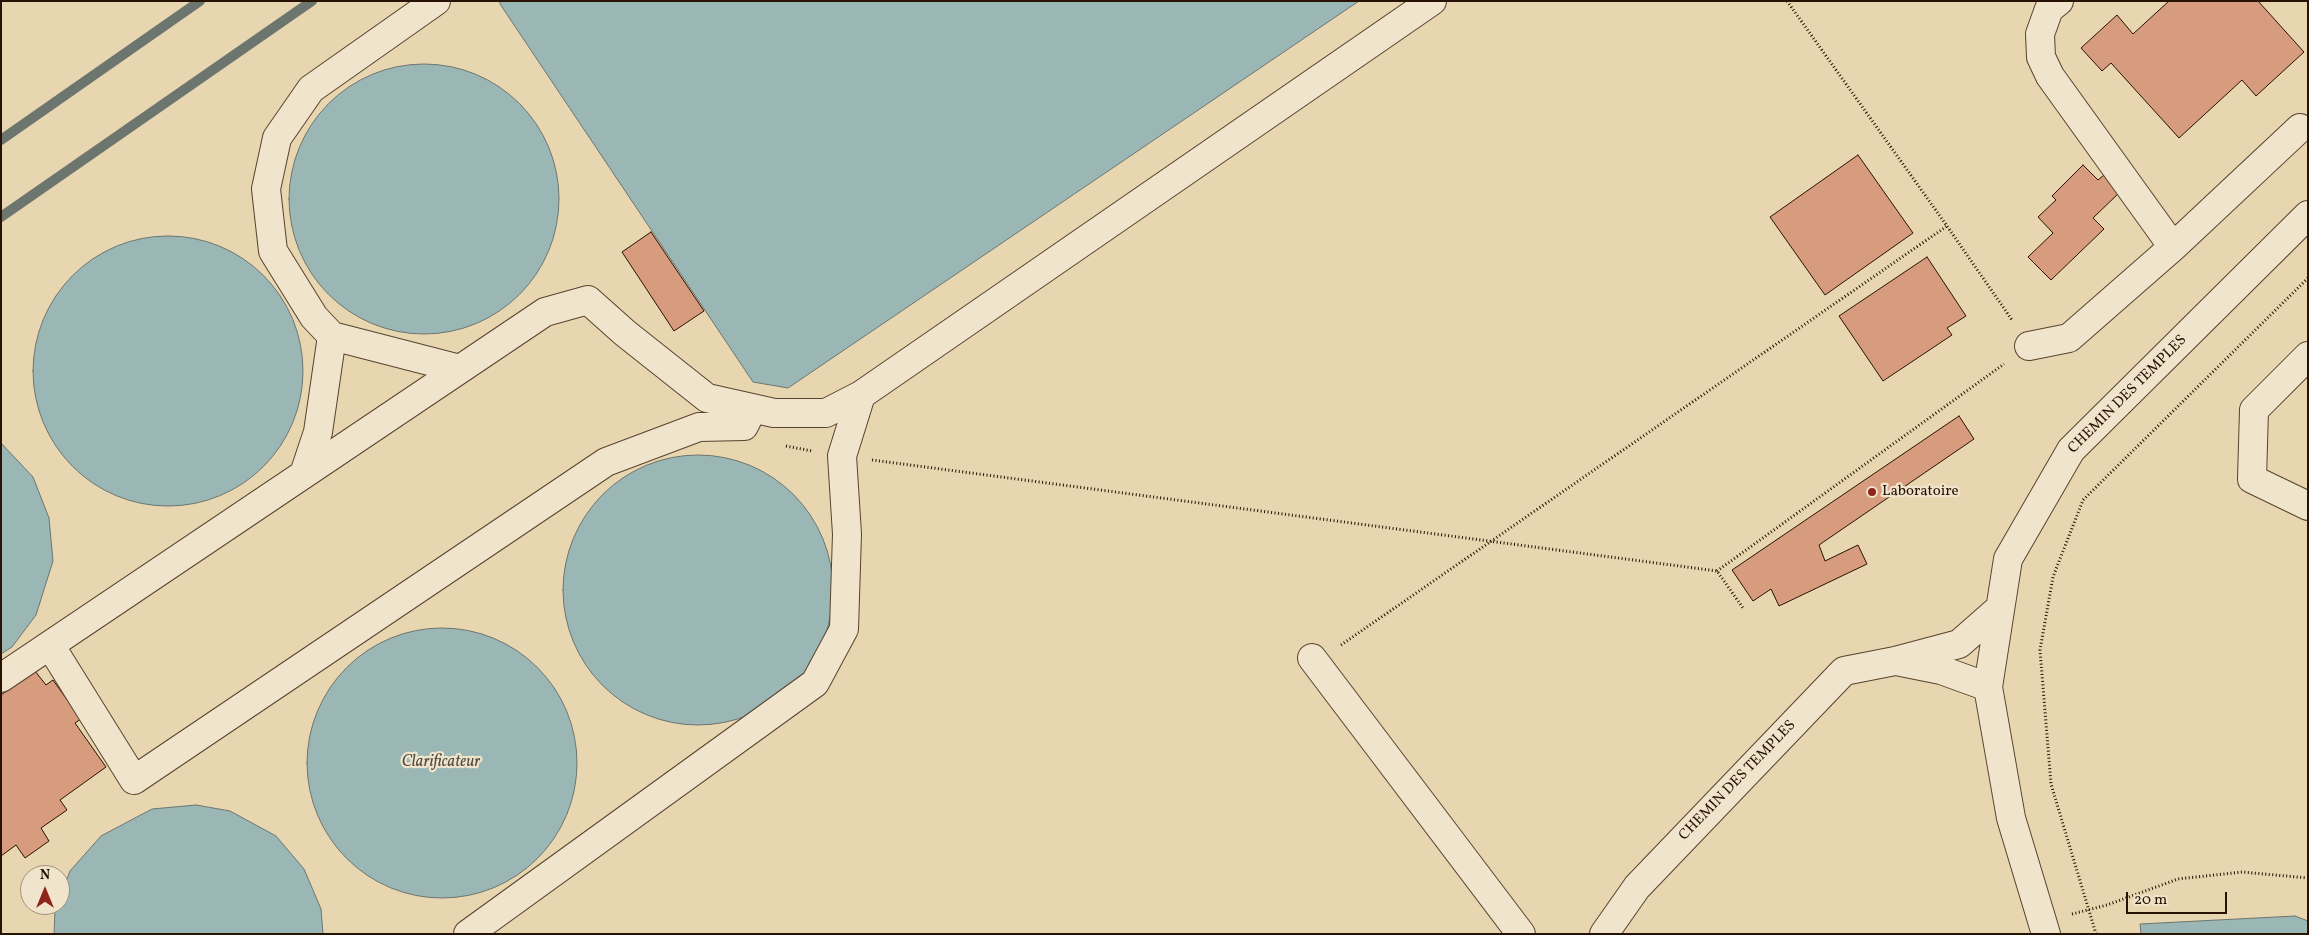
<!DOCTYPE html>
<style>
body{margin:0}
#map{position:relative;width:2309px;height:935px;overflow:hidden;background:#e8d6b1;font-family:Vollkorn,serif}
canvas{display:block}
.frame{position:absolute;inset:0;border:2px solid #281203;pointer-events:none}
.north{position:absolute;left:20px;top:865px;width:50px;height:50px;box-sizing:border-box;background:#f0e4cc;border:1px solid #a0907c;border-radius:50%;rotate:0deg;font-size:14px;font-weight:700;line-height:20px;text-align:center;color:#281203}
.north::after{content:'';display:block;margin:auto;width:18px;height:22px;background:#8f2418;clip-path:polygon(50% 0,100% 100%,50% 72%,0 100%)}
.scale{position:absolute;left:2126px;top:892px;width:101px;height:22px;box-sizing:border-box;border:2px solid #281203;border-top:0;padding-left:6px;font-size:15px;line-height:18px;white-space:nowrap;color:#281203;-webkit-text-stroke:4px #f0e4cc;paint-order:stroke}
</style>
<div id="map">
<canvas width="2309" height="935"></canvas>
<div class="frame"></div>
<div class="north">N</div>
<div class="scale">20 m</div>
</div>
<script>
const g = document.querySelector('canvas').getContext('2d');
g.lineJoin = 'round';
function fill(path, color) { g.fillStyle = color; g.fill(path, 'evenodd'); }
const poly = rows => new Path2D(rows.map(r => 'M' + r).join(''));
function stroke(path, color, width, dash) { g.strokeStyle = color; g.lineWidth = width; g.lineCap = dash ? 'butt' : 'round'; g.setLineDash(dash || []); g.stroke(path); }
function write(font, color, halo, rows, align = 'center') {
  g.font = font + ' Vollkorn,serif'; g.lineWidth = 4.5; g.setLineDash([]); g.textBaseline = 'middle'; g.strokeStyle = halo; g.fillStyle = color; for (const [text, x, y, turn = 0] of rows) {
    g.save(); g.translate(x, y); g.rotate((+turn || 0) * Math.PI / 180); g.textAlign = isNaN(turn) ? turn : align; if (halo) g.strokeText(text, 0, 0); g.fillText(text, 0, 0); g.restore();
  }
}
const water = poly([
 [500,1,1359,1,788,388,753,382,500,4,500,1],
 '289 199a135 135 0 1 1 270 0a135 135 0 1 1-270 0Z',
 '33 371a135 135 0 1 1 270 0a135 135 0 1 1-270 0Z',
 [1,443,33,477,49,518,53,561,36,615,12,647,1,654,1,443],
 '563 590a135 135 0 1 1 270 0a135 135 0 1 1-270 0Z',
 '307 763a135 135 0 1 1 270 0a135 135 0 1 1-270 0Z',
 [196,805,230,811,276,836,304,869,321,909,323,934,54,934,55,910,57,905,60,905,60,897,70,871,101,836,152,809,196,805],
 [2295,916,2308,921,2308,934,2141,934,2140,924,2295,916]
]);
fill(water, '#9ab7b5');
stroke(water, '#6c756e', 1);
stroke(poly([
 [1,140,200,1],
 [1,217,312,1]
]), '#6c756e', 10);
const building = poly([
 [2169,1,2258,1,2304,52,2256,96,2242,80,2179,138,2111,63,2102,71,2081,48,2117,15,2133,34,2169,1],
 [1858,155,1913,233,1825,295,1770,217,1858,155],
 [2083,165,2098,180,2104,175,2120,192,2093,218,2104,229,2051,280,2028,257,2053,233,2038,217,2056,200,2052,196,2083,165],
 [651,232,704,311,674,331,622,252,651,232],
 [1927,257,1966,316,1947,328,1952,335,1883,381,1839,316,1927,257],
 [1959,416,1974,439,1819,545,1825,561,1858,545,1867,564,1779,606,1771,589,1753,601,1732,570,1959,416],
 [35,671,46,685,53,680,81,719,75,723,106,767,60,800,67,810,41,828,49,841,25,858,16,845,1,856,1,695,35,671]
]);
fill(building, '#d69c7d');
stroke(building, '#281203', 1);
const minor = poly([
 [436,1,311,89,277,138,266,189,273,251,314,317,332,336,460,369],
 [2173,247,2300,128],
 [2029,346,2069,338,2173,247,2050,76,2041,57,2040,34,2049,9,2059,1],
 [2308,356,2254,410,2252,479,2308,506],
 [304,474,318,432,332,336],
 [50,645,134,780,606,462,699,427,744,426,753,408],
 [1312,658,1521,934],
 [1901,662,1941,670,1988,687],
 [1,678,545,312,588,300,625,333,707,398,774,413,826,413,861,395,1432,1],
 [468,934,815,683,844,629,847,534,842,456,861,395],
 [1604,934,1637,887,1844,671,1895,661,1959,644,2000,608],
 [2046,934,2011,818,1988,687,2008,559,2071,450,2308,215]
]);
stroke(minor, '#58432e', 30);
stroke(poly([
 [1787,1,1947,226,2012,320],
 [786,446,812,451],
 [872,460,1717,571,1743,608],
 [1717,571,2004,364],
 [1341,645,1947,226],
 [2072,914,2107,905,2178,879,2242,872,2308,878],
 [2096,934,2051,784,2040,650,2053,577,2083,500,2308,278]
]), '#281203', 3, [1, 2.5]);
stroke(minor, '#f0e4cc', 28);
for (const [x, y, r, color] of [
 [1872,492,5,"#8f2418"]
]) { const dot = new Path2D(); dot.arc(x, y, r, 0, 2 * Math.PI); g.fillStyle = color; g.fill(dot); stroke(dot, '#f0e4cc', 2); }
write('15px', '#281203', '#f0e4cc', [
 ["CHEMIN DES TEMPLES",2128,395,-45],
 ["CHEMIN DES TEMPLES",1738,781,-46]
]);
write('15px', '#281203', '#f0e4cc', [
 ["Laboratoire",1882,492]
], 'left');
write('italic 16px', '#504c41', '#f0e4cc', [
 ["Clarificateur",441,763]
]);
</script>
